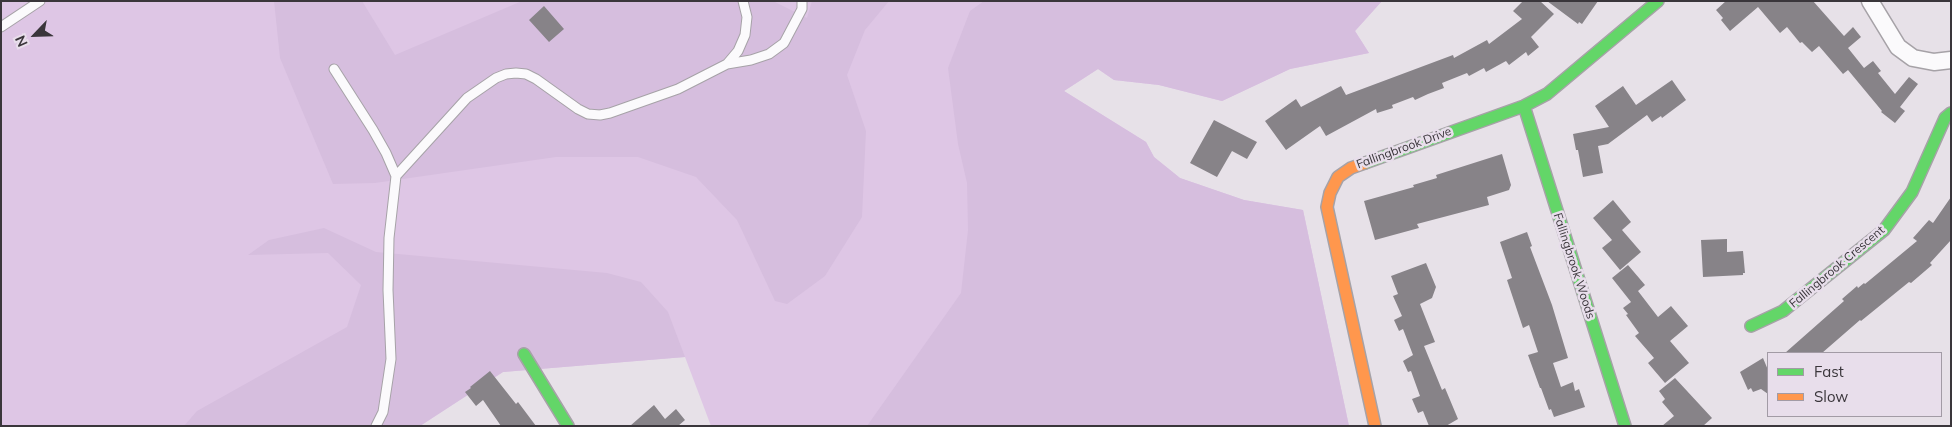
<!DOCTYPE html>
<style>
body{margin:0}
#map{position:relative;width:1952px;height:427px;overflow:hidden;background:#e7e1e8;font-family:Mulish,sans-serif}
canvas{display:block}
.frame{position:absolute;inset:0;border:2px solid #3a363b;pointer-events:none}
.legend{position:absolute;left:1767px;top:352px;width:175px;height:65px;box-sizing:border-box;background:#e8deeb;border:1px solid #a29ba5;margin:0;padding:6px 9px;list-style:none;font-size:15px;color:#3a363b}
.legend li{display:flex;align-items:center;gap:10px;height:25px}
.legend b{width:25px;border:1px solid #a29ba5}
.north{position:absolute;left:10px;top:10px;width:50px;height:50px;-webkit-text-stroke:4px #e8deeb;paint-order:stroke;rotate:246deg;font-size:14px;font-weight:700;line-height:20px;text-align:center;color:#3a363b}
.north::after{content:'';display:block;margin:auto;width:18px;height:22px;background:#3a363b;clip-path:polygon(50% 0,100% 100%,50% 72%,0 100%)}
</style>
<div id="map">
<canvas width="1952" height="427"></canvas>
<div class="frame"></div>
<ul class="legend">
<li><b style="height:6px;background:#63d668"></b>Fast</li>
<li><b style="height:6px;background:#ff974d"></b>Slow</li>
</ul>
<div class="north">N</div>
</div>
<script>
const g = document.querySelector('canvas').getContext('2d');
g.lineJoin = 'round';
function fill(path, color) { g.fillStyle = color; g.fill(path, 'evenodd'); }
const poly = rows => new Path2D(rows.map(r => 'M' + r).join(''));
function stroke(path, color, width, dash) { g.strokeStyle = color; g.lineWidth = width; g.lineCap = dash ? 'butt' : 'round'; g.setLineDash(dash || []); g.stroke(path); }
function write(font, color, halo, rows, align = 'center') {
  g.font = font + ' Mulish,sans-serif'; g.lineWidth = 5; g.setLineDash([]); g.textBaseline = 'middle'; g.strokeStyle = halo; g.fillStyle = color; for (const [text, x, y, turn = 0] of rows) {
    g.save(); g.translate(x, y); g.rotate((+turn || 0) * Math.PI / 180); g.textAlign = isNaN(turn) ? turn : align; if (halo) g.strokeText(text, 0, 0); g.fillText(text, 0, 0); g.restore();
  }
}
fill(poly([
 [1,1,1382,1,1355,31,1369,53,1290,69,1222,101,1159,85,1114,80,1098,69,1064,91,1146,142,1154,157,1180,178,1244,200,1303,210,1349,426,711,426,685,357,503,372,420,426,1,426]
]), '#dec6e5');
fill(poly([
 [274,1,362,1,395,55,522,1,773,1,807,18,812,1,889,1,865,30,847,75,866,131,862,217,825,276,787,304,775,301,737,220,696,177,638,157,556,157,375,183,333,184,280,58],
 [984,1,1382,1,1355,31,1369,53,1290,69,1222,101,1159,85,1114,80,1098,69,1064,91,1146,142,1154,157,1180,178,1244,200,1303,210,1349,426,867,426,961,293,968,230,967,183,958,144,948,68,970,11],
 [324,228,376,252,607,273,641,282,668,312,685,357,503,372,420,426,184,426,197,411,347,327,361,285,328,253,248,255,269,240]
]), '#d6bede');
fill(poly([
 [1523,1,1540,1,1554,14,1531,37,1539,47,1528,56,1526,52,1509,65,1506,61,1486,72,1484,68,1469,76,1467,73,1442,83,1444,88,1428,94,1415,100,1413,97,1392,105,1393,108,1377,113,1376,109,1326,136,1320,126,1286,150,1265,121,1296,99,1301,107,1341,86,1346,95,1453,55,1454,58,1487,40,1489,44,1522,19,1513,11],
 [1547,1,1598,1,1582,24,1579,22,1578,24],
 [1726,1,1813,1,1844,36,1853,27,1861,37,1848,48,1864,68,1873,61,1881,71,1878,73,1895,94,1909,77,1918,84,1900,107,1905,111,1895,123,1881,112,1882,111,1848,70,1843,74,1819,46,1812,52,1802,42,1800,43,1787,27,1780,33,1758,7,1730,31,1721,20,1723,18,1716,10],
 [544,6,564,29,549,42,529,20],
 [1672,80,1686,100,1662,118,1661,116,1652,122,1647,115,1608,144,1598,146,1603,173,1583,177,1578,150,1576,150,1573,134,1609,127,1595,106,1623,86,1636,105],
 [1214,120,1257,142,1247,159,1232,151,1217,177,1190,163],
 [1502,154,1511,185,1509,190,1487,197,1489,205,1417,224,1419,228,1375,240,1364,201,1414,187,1413,185,1437,178,1436,175],
 [1951,197,1951,240,1930,263,1932,265,1911,283,1909,282,1861,321,1860,320,1822,353,1785,353,1844,301,1842,299,1857,286,1858,288,1864,283,1865,284,1917,241,1913,238,1929,220,1933,223],
 [1613,200,1631,222,1622,230,1641,252,1620,270,1602,248,1612,240,1593,218],
 [1527,232,1532,246,1530,247,1552,305,1568,358,1553,363,1561,387,1573,382,1575,391,1579,389,1585,407,1554,417,1551,409,1549,410,1541,388,1540,388,1528,355,1538,352,1529,325,1523,328,1507,280,1512,278,1500,242],
 [1727,239,1727,252,1743,251,1745,273,1743,273,1743,275,1703,277,1701,240],
 [1426,263,1436,287,1432,298,1420,304,1435,342,1424,346,1442,390,1445,388,1458,419,1446,426,1429,426,1423,411,1418,413,1412,399,1420,396,1411,371,1408,372,1403,361,1413,355,1403,329,1399,331,1394,320,1402,316,1393,296,1398,294,1391,276],
 [1628,265,1645,285,1638,291,1658,317,1671,306,1688,326,1670,341,1689,363,1665,383,1648,363,1654,358,1635,336,1639,333,1626,315,1628,314,1623,308,1631,302,1612,278],
 [1763,358,1768,370,1768,394,1761,389,1753,392,1751,388,1748,390,1740,372],
 [490,371,516,404,518,402,536,426,501,426,483,400,476,406,465,392,471,388,470,387],
 [1675,378,1712,418,1703,426,1662,426,1674,416,1662,402,1665,399,1659,391],
 [654,405,665,419,676,409,685,420,678,426,630,426]
]), '#878388');
const lane = poly([
 [1,27,40,1],
 [727,64,751,60,769,54,784,43,802,9,802,1],
 [334,69,373,130,386,153,396,176,389,238,388,290,391,359,383,412,376,426],
 [396,176,467,98,496,78,506,74,516,73,526,74,536,79,578,109,588,114,600,115,610,113,678,89,727,64,738,51,745,35,747,17,743,1]
]);
const street = poly([
 [1870,1,1898,47,1913,58,1934,62,1951,60]
]);
const fast = poly([
 [1524,106,1625,426],
 [1365,163,1524,106,1547,94,1658,1],
 [1751,326,1783,311,1884,230,1912,192,1945,118,1951,113],
 [524,354,568,426]
]);
const slow = poly([
 [1365,163,1351,168,1338,177,1330,193,1327,207,1375,426]
]);
stroke(lane, '#a6a2a7', 11);
stroke(street, '#a6a2a7', 19);
stroke(fast, '#a6a2a7', 14);
stroke(slow, '#a6a2a7', 14);
stroke(lane, '#fbfafc', 9);
stroke(street, '#fbfafc', 16);
stroke(fast, '#63d668', 11);
stroke(slow, '#ff974d', 11);
write('12px', '#3a363b', '#e8deeb', [
 ["Fallingbrook Drive",1404,148,-20],
 ["Fallingbrook Woods",1574,266,72],
 ["Fallingbrook Crescent",1837,267,-40]
]);
</script>
